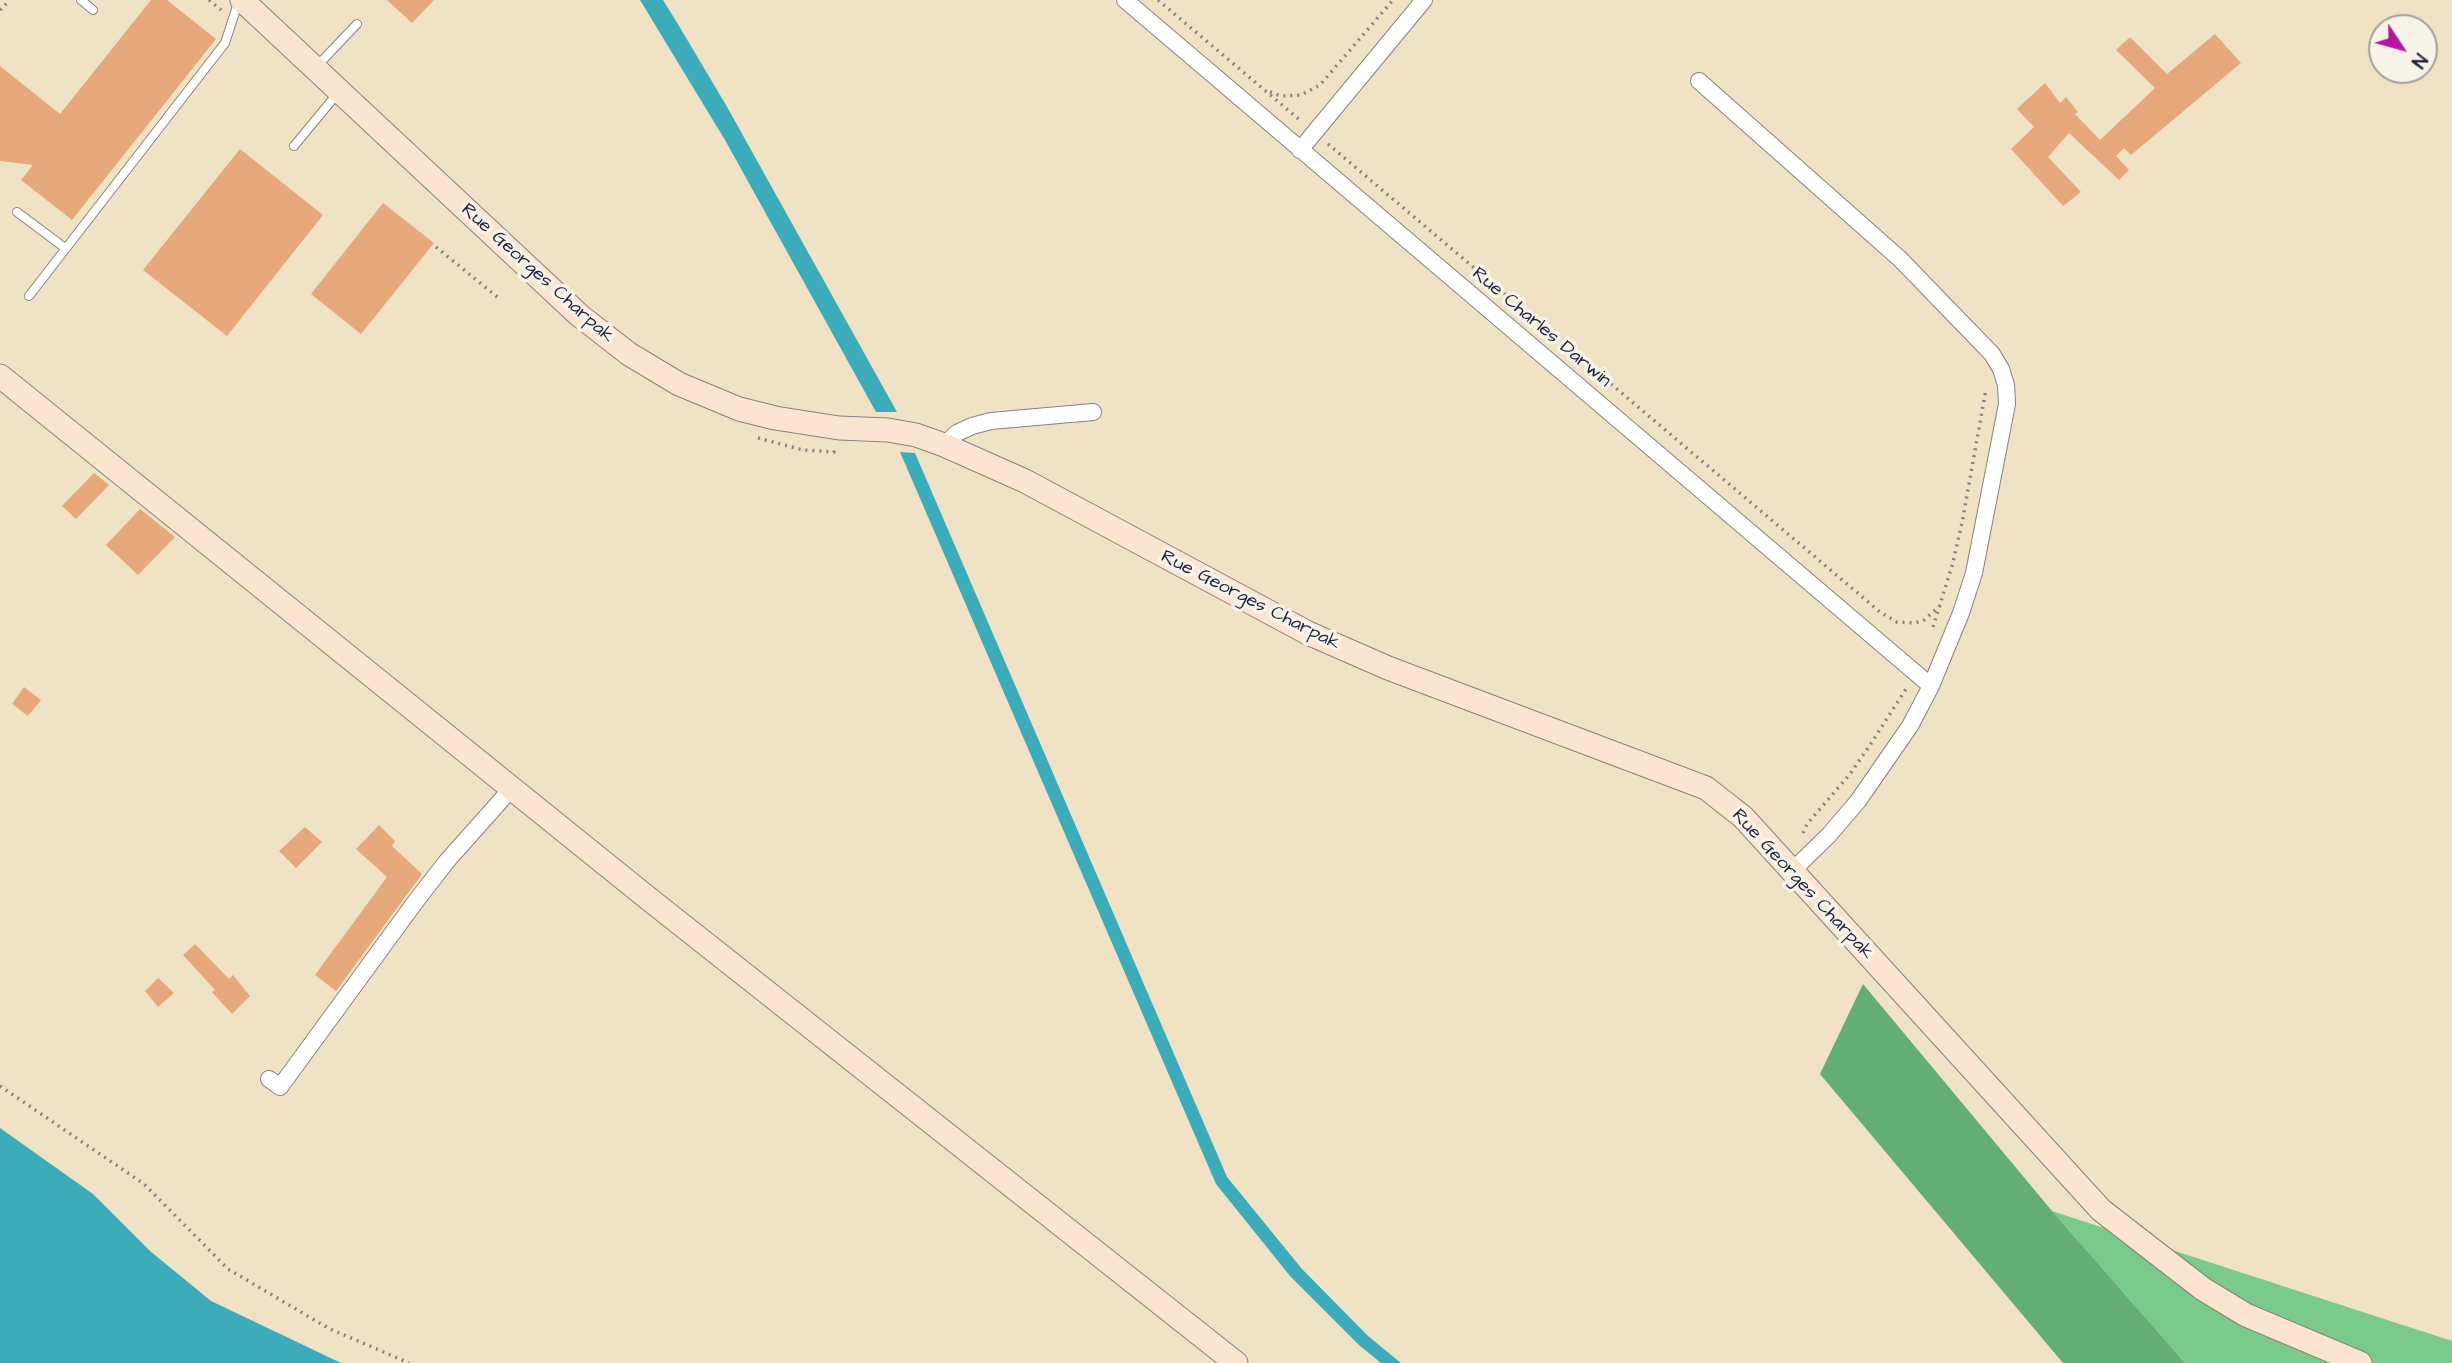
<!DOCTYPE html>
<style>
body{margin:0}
#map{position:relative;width:2452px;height:1363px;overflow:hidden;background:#efe2c5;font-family:"Architects Daughter",sans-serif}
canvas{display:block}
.north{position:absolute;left:2368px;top:14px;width:70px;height:70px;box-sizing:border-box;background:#f7f3e8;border:2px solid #a29fa3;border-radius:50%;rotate:126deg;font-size:19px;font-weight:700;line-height:28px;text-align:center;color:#22223b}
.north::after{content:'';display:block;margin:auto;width:24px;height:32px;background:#b5179e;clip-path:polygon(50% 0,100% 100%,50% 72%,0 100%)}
</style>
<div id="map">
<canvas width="2452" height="1363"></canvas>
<div class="north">N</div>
</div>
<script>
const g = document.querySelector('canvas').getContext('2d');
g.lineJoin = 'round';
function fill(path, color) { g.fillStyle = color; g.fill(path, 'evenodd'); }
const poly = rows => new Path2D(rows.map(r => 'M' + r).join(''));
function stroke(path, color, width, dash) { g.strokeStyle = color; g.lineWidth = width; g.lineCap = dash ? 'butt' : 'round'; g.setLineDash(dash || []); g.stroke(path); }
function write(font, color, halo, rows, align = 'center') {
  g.font = font + ' "Architects Daughter",sans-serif'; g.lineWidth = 7; g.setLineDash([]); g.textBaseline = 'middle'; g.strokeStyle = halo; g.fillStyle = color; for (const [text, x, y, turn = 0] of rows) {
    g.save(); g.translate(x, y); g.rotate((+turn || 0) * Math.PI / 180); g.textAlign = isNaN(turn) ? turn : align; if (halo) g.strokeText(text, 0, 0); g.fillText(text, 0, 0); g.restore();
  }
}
fill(poly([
 [2052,1211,2452,1341,2452,1363,2185,1363]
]), '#7aca8b');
fill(poly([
 [1863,984,2052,1211,2185,1363,2063,1363,1820,1074]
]), '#63ae77');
fill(poly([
 [640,0,663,0,676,21,726,105,897,412,876,412,725,140],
 [900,452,915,453,1227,1177,1302,1269,1368,1336,1401,1363,1381,1363,1359,1345,1290,1276,1216,1184],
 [0,1128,93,1194,150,1251,211,1301,341,1363,0,1363]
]), '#3cabba');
fill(poly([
 [151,0,167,0,216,39,72,220,21,180,33,165,0,161,0,66,60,114],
 [387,0,434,0,412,23],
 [2215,34,2241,63,2131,155,2124,148,2116,156,2129,170,2119,180,2069,133,2048,157,2081,192,2063,206,2011,149,2034,127,2017,109,2045,83,2060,103,2066,97,2078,112,2075,114,2100,140,2155,88,2116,50,2130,37,2167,74],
 [240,149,323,215,227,336,143,270],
 [383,203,434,243,361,334,311,294],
 [94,473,109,485,76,519,62,506],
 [140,509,175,537,138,575,106,545],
 [24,687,41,700,28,716,12,704],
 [379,825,395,841,392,846,422,874,336,991,315,975,387,877,356,849],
 [305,827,322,842,296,868,279,851],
 [195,944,229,979,233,975,250,996,232,1014,212,992,215,990,183,955],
 [158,978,174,993,158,1007,145,991]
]), '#e7a87c');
const lane = poly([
 [81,0,93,10],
 [317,66,357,24],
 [294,146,337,94],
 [17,212,65,248],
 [29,296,225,43,238,3]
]);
const street = poly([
 [1125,0,1931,686],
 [1699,81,1900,259,1992,354,2001,369,2006,385,2007,404,1974,573,1961,613,1931,686,1910,726,1858,801,1829,835,1792,871],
 [1300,150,1424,0],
 [944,445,957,433,972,426,991,421,1093,412],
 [269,1079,280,1087,416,901,447,861,512,788]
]);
const secondary = poly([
 [242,0,579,315,629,354,679,384,739,409,775,418,839,428,888,430,916,435,944,445,1025,481,1308,633,1388,668,1706,788,1743,817,2101,1210,2203,1289,2246,1315,2360,1363],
 [0,376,649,899,1236,1363]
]);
stroke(lane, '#888280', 10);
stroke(street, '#888280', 18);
stroke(secondary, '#888280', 25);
stroke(poly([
 [209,0,221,10],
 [1158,0,1301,121],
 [0,10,10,0],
 [1270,92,1281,96,1301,95,1320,85,1393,0],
 [1328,144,1880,612,1897,622,1915,623,1924,620,1941,605],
 [436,247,501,300],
 [758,438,803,450,834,452,834,449],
 [1933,627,1952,566,1962,523,1986,389],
 [1803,833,1807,824,1850,774,1870,745,1906,689],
 [0,1086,144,1184,228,1269,328,1328,409,1363]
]), '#888280', 3.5, [2, 5]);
stroke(lane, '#fff', 8);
stroke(street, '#fff', 16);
stroke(secondary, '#fce5d0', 23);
write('19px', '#22223b', '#f7f3e8', [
 ["Rue Georges Charpak",537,274,42],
 ["Rue Charles Darwin",1541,328,40],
 ["Rue Georges Charpak",1250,601,27],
 ["Rue Georges Charpak",1802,885,47]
]);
</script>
